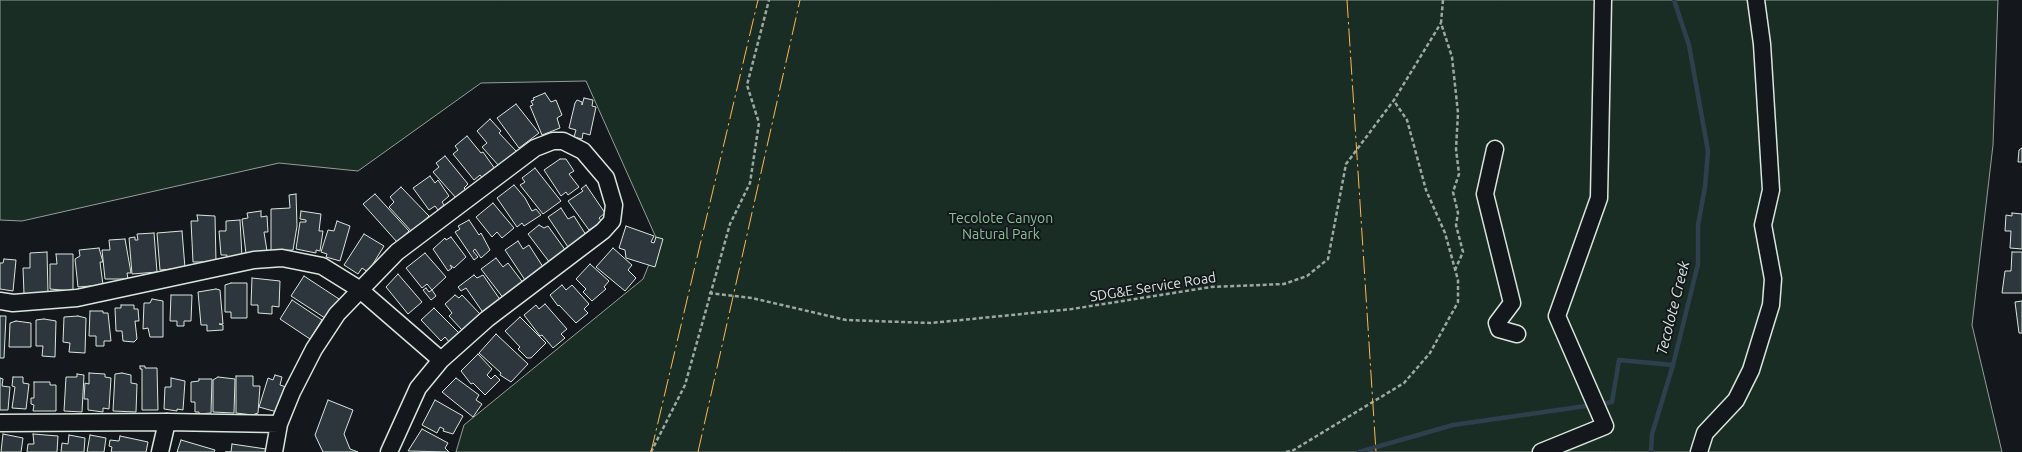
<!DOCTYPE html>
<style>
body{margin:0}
canvas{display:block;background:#14181c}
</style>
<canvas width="2022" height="452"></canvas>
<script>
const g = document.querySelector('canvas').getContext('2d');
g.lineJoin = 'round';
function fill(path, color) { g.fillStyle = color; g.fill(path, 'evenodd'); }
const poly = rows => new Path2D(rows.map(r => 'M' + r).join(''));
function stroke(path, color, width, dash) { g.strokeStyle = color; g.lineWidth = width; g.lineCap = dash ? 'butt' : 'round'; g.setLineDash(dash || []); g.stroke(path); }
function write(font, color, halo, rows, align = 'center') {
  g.font = font + ' Ubuntu,sans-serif'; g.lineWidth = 4; g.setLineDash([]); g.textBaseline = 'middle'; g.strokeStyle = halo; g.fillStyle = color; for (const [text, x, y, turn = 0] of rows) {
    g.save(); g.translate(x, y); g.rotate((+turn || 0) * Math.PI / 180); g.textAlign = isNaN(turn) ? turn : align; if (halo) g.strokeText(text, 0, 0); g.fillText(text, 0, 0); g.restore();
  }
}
const green = poly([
 [0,0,1998,0,1993,145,1972,325,2002,452,456,452,464,425,643,279,658,242,586,81,481,83,358,171,279,163,22,221,0,220,0,0]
]);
fill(green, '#1a2d24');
stroke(green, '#939e99', 1);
stroke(poly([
 [1600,404,1612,402,1619,360,1673,365,1698,264,1698,225,1705,187,1708,151,1689,45,1674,0],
 [1359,452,1453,425,1593,405],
 [1651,452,1652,434,1673,365]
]), '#2f3f4d', 4.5);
const building = poly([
 [545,93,551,102,556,100,562,115,557,118,560,128,542,135,530,106,533,105,531,101,534,100,533,98,545,93],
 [584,98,593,100,592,106,596,107,590,135,583,133,582,139,574,137,576,130,569,128,575,103,577,100,582,102,582,105,584,98],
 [516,104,539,133,519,148,497,118,516,104],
 [490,119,501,131,499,133,517,152,499,166,482,147,487,143,477,131,490,119],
 [467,136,481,153,483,152,495,169,483,179,480,175,474,180,453,154,458,150,455,146,467,136],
 [2022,148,2022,162,2018,162,2019,150,2022,148],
 [445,156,468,184,464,188,466,190,456,198,433,172,439,167,436,163,445,156],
 [560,159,566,159,574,171,569,174,579,187,568,195,566,192,561,196,544,170,560,159],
 [535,168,561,201,543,214,520,185,525,182,522,178,535,168],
 [430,176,435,183,438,180,449,196,442,202,444,205,438,210,435,206,429,210,413,188,430,176],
 [514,185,525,198,532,211,536,209,541,215,524,226,522,223,517,227,497,198,514,185],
 [586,185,605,213,599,218,602,222,589,230,568,201,583,191,581,189,586,185],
 [401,187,429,216,412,232,389,207,394,202,390,197,401,187],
 [296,194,297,226,293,250,271,251,271,209,290,208,289,195,296,194],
 [375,194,409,231,397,242,363,204,375,194],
 [493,203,514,228,502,238,497,232,492,237,476,217,493,203],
 [561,208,568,219,574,216,586,235,570,250,548,217,561,208],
 [261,211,261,217,267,216,268,232,264,232,267,251,246,254,242,219,248,218,247,213,261,211],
 [301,211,321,214,319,231,323,231,320,251,316,250,316,253,296,249,300,222,306,222,306,220,300,219,301,211],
 [2012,213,2022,214,2022,249,2010,248,2011,231,2005,231,2006,215,2012,216,2012,213],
 [197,215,215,216,216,262,193,262,191,221,198,221,197,215],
 [240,220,242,257,227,258,227,255,221,255,219,231,226,231,226,221,240,220],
 [469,220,479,235,481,233,490,250,481,258,475,249,473,251,478,257,474,260,455,232,460,229,458,226,469,220],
 [337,221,350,226,340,261,326,257,327,254,321,252,328,230,334,231,337,221],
 [539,225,544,228,548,226,566,251,550,263,528,234,539,225],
 [626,226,654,236,651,242,654,243,656,237,663,239,655,267,626,258,625,250,619,248,626,226],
 [182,231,185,268,160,270,157,233,182,231],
 [154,233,157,272,132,274,129,238,135,237,135,240,138,240,137,234,154,233],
 [364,234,384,246,368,272,362,268,358,274,344,265,364,234],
 [451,237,466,257,454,268,450,265,452,268,448,271,433,249,445,238,446,240,451,237],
 [125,239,131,273,127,273,128,279,105,279,102,250,110,250,109,240,125,239],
 [518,241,523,249,529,245,545,270,527,283,505,250,518,241],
 [99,248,103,262,100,262,103,285,78,287,75,259,80,256,79,250,99,248],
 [613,248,632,265,628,270,636,278,625,291,596,267,613,248],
 [47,252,48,293,24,294,23,268,30,268,30,253,47,252],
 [2012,252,2022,252,2022,293,2002,293,2005,271,2011,271,2012,252],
 [425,253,446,277,432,290,427,284,422,288,406,268,425,253],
 [56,254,73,254,73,291,50,289,50,264,57,264,56,254],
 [496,258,503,267,508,263,524,284,504,299,481,269,496,258],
 [4,259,16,260,13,291,0,289,0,263,3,263,4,259],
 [590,264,609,281,604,287,606,289,592,301,583,292,586,289,576,279,590,264],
 [398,274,422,302,408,314,386,287,398,274],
 [474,275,477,278,483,275,501,301,484,314,466,288,461,291,458,287,474,275],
 [304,276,339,299,328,320,291,296,304,276],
 [252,278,280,281,279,307,272,306,272,314,258,313,258,305,251,305,252,278],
 [231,283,247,283,247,318,231,318,231,312,225,312,225,285,231,283],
 [562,285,566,290,572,285,589,304,584,309,588,313,576,323,559,305,558,306,550,295,562,285],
 [426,288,429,292,432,290,436,296,431,300,423,290,426,288],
 [216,289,220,290,223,324,219,324,223,325,223,330,207,331,207,325,201,325,198,292,216,289],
 [171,295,192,295,191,321,184,321,184,326,177,326,177,321,170,321,171,295],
 [455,295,459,298,462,295,480,314,462,330,449,316,452,313,445,304,455,295],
 [152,299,163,301,163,337,150,337,148,328,143,329,144,303,150,303,152,299],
 [292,300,322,320,310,339,280,319,292,300],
 [2022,301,2022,333,2019,333,2015,302,2022,301],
 [545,304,567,329,561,334,565,338,553,348,542,335,540,336,524,315,536,305,539,309,545,304],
 [121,305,134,305,134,309,138,309,139,321,135,321,137,339,134,342,123,341,122,331,116,331,115,308,121,308,121,305],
 [434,308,459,333,450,343,445,337,441,341,421,320,434,308],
 [90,311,103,311,103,313,108,313,111,341,104,341,104,346,96,346,96,336,89,336,90,311],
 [0,316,6,316,4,358,0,358,0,316],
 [78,316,86,318,85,353,69,352,70,343,63,342,64,317,78,316],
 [520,317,546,343,531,358,527,358,518,349,520,347,505,331,520,317],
 [44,319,56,321,55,357,42,356,43,346,36,346,36,320,44,319],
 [16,321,31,323,31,347,9,347,10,323,16,321],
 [496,334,528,364,511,382,500,375,501,373,479,353,496,334],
 [478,354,492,369,487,375,491,379,495,375,500,380,485,395,473,383,471,384,461,371,478,354],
 [140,366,145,366,145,368,157,368,158,410,142,410,142,369,140,369,140,366],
 [89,373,105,374,105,377,111,378,109,409,103,408,103,412,88,410,88,399,84,399,85,383,89,384,89,373],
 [122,373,131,375,131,383,137,384,136,412,113,411,115,374,122,373],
 [77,374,84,375,82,412,64,411,66,377,77,377,77,374],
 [275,375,282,377,280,385,286,387,277,412,259,407,268,378,273,380,275,375],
 [236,376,253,376,253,386,260,386,258,413,252,415,236,413,236,376],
 [13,377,23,377,23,383,29,384,26,409,12,408,15,387,12,386,13,377],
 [218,377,235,379,234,413,213,412,213,380,218,377],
 [0,378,3,379,2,386,10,387,8,410,0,410,0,378],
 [171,378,185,381,183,410,177,409,177,411,164,409,165,387,171,387,171,378],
 [456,378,479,395,476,400,482,404,473,417,442,392,456,378],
 [199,379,212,379,211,413,199,414,199,412,195,412,195,402,191,402,191,382,199,381,199,379],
 [34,382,50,382,50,385,56,385,56,411,33,411,34,405,31,404,31,398,34,398,34,382],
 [328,400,353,410,344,434,350,449,358,452,323,452,315,435,328,400],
 [435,400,463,416,453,434,443,431,444,429,440,427,437,433,422,425,435,400],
 [422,429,448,443,445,448,449,452,408,451,422,429],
 [3,434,23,438,21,452,1,452,3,434],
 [33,434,58,436,57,452,27,452,28,444,34,444,33,434],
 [69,435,85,438,84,452,61,452,62,443,68,444,69,435],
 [90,435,106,438,104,452,87,452,90,435],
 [120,436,148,442,146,452,111,452,112,447,109,446,110,440,119,441,120,436],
 [181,440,215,450,214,452,177,452,181,440],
 [232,444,266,449,265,452,225,452,231,452,232,444]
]);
fill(building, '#2c363c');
stroke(building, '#d8e6dc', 1);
const minor = poly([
 [1495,149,1485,194,1512,303,1497,323,1499,329,1517,334],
 [0,301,13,303,77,298,254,260,282,258,322,266,359,289,441,360],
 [0,423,167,422,279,424],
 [160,452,167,422],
 [274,452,279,424,292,392,314,349,337,314,397,252,535,148,553,141,563,141,583,151,606,178,614,205,612,221,603,231,487,319,441,360,418,388,389,452],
 [1541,452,1605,426,1557,316,1599,198,1603,0],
 [1699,452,1705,433,1736,400,1751,370,1771,305,1773,279,1763,225,1771,190,1762,44,1756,0]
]);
stroke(minor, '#d8e6dc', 19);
stroke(poly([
 [1443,0,1441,23,1452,57,1458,113,1456,149,1459,174,1453,192,1458,213,1456,225,1463,252,1455,270],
 [709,293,752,298,846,320,931,323,1072,309,1211,287,1284,284,1307,276,1328,259,1346,164,1394,100,1441,23],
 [651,452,685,385,730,224,750,183,759,123,747,85,769,0],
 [1286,452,1292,451,1404,383,1430,353,1458,302,1458,280,1445,233,1426,190,1407,120,1394,101]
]), '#9da8a2', 2.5, [4, 2.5]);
stroke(minor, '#14181c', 16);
stroke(poly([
 [1347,0,1376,452],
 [651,452,758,0],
 [698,452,800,0]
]), '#ffb74d', 1, [18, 4, 2.5, 4]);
write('14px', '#8ac095', '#14181c', [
 ["Tecolote Canyon",1001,218],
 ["Natural Park",1001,234]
]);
write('14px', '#d8e6dc', '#14181c', [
 ["SDG&E Service Road",1153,287,-9]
]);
write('italic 15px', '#d8e6dc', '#14181c', [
 ["Tecolote Creek",1673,308,-76]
]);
</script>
